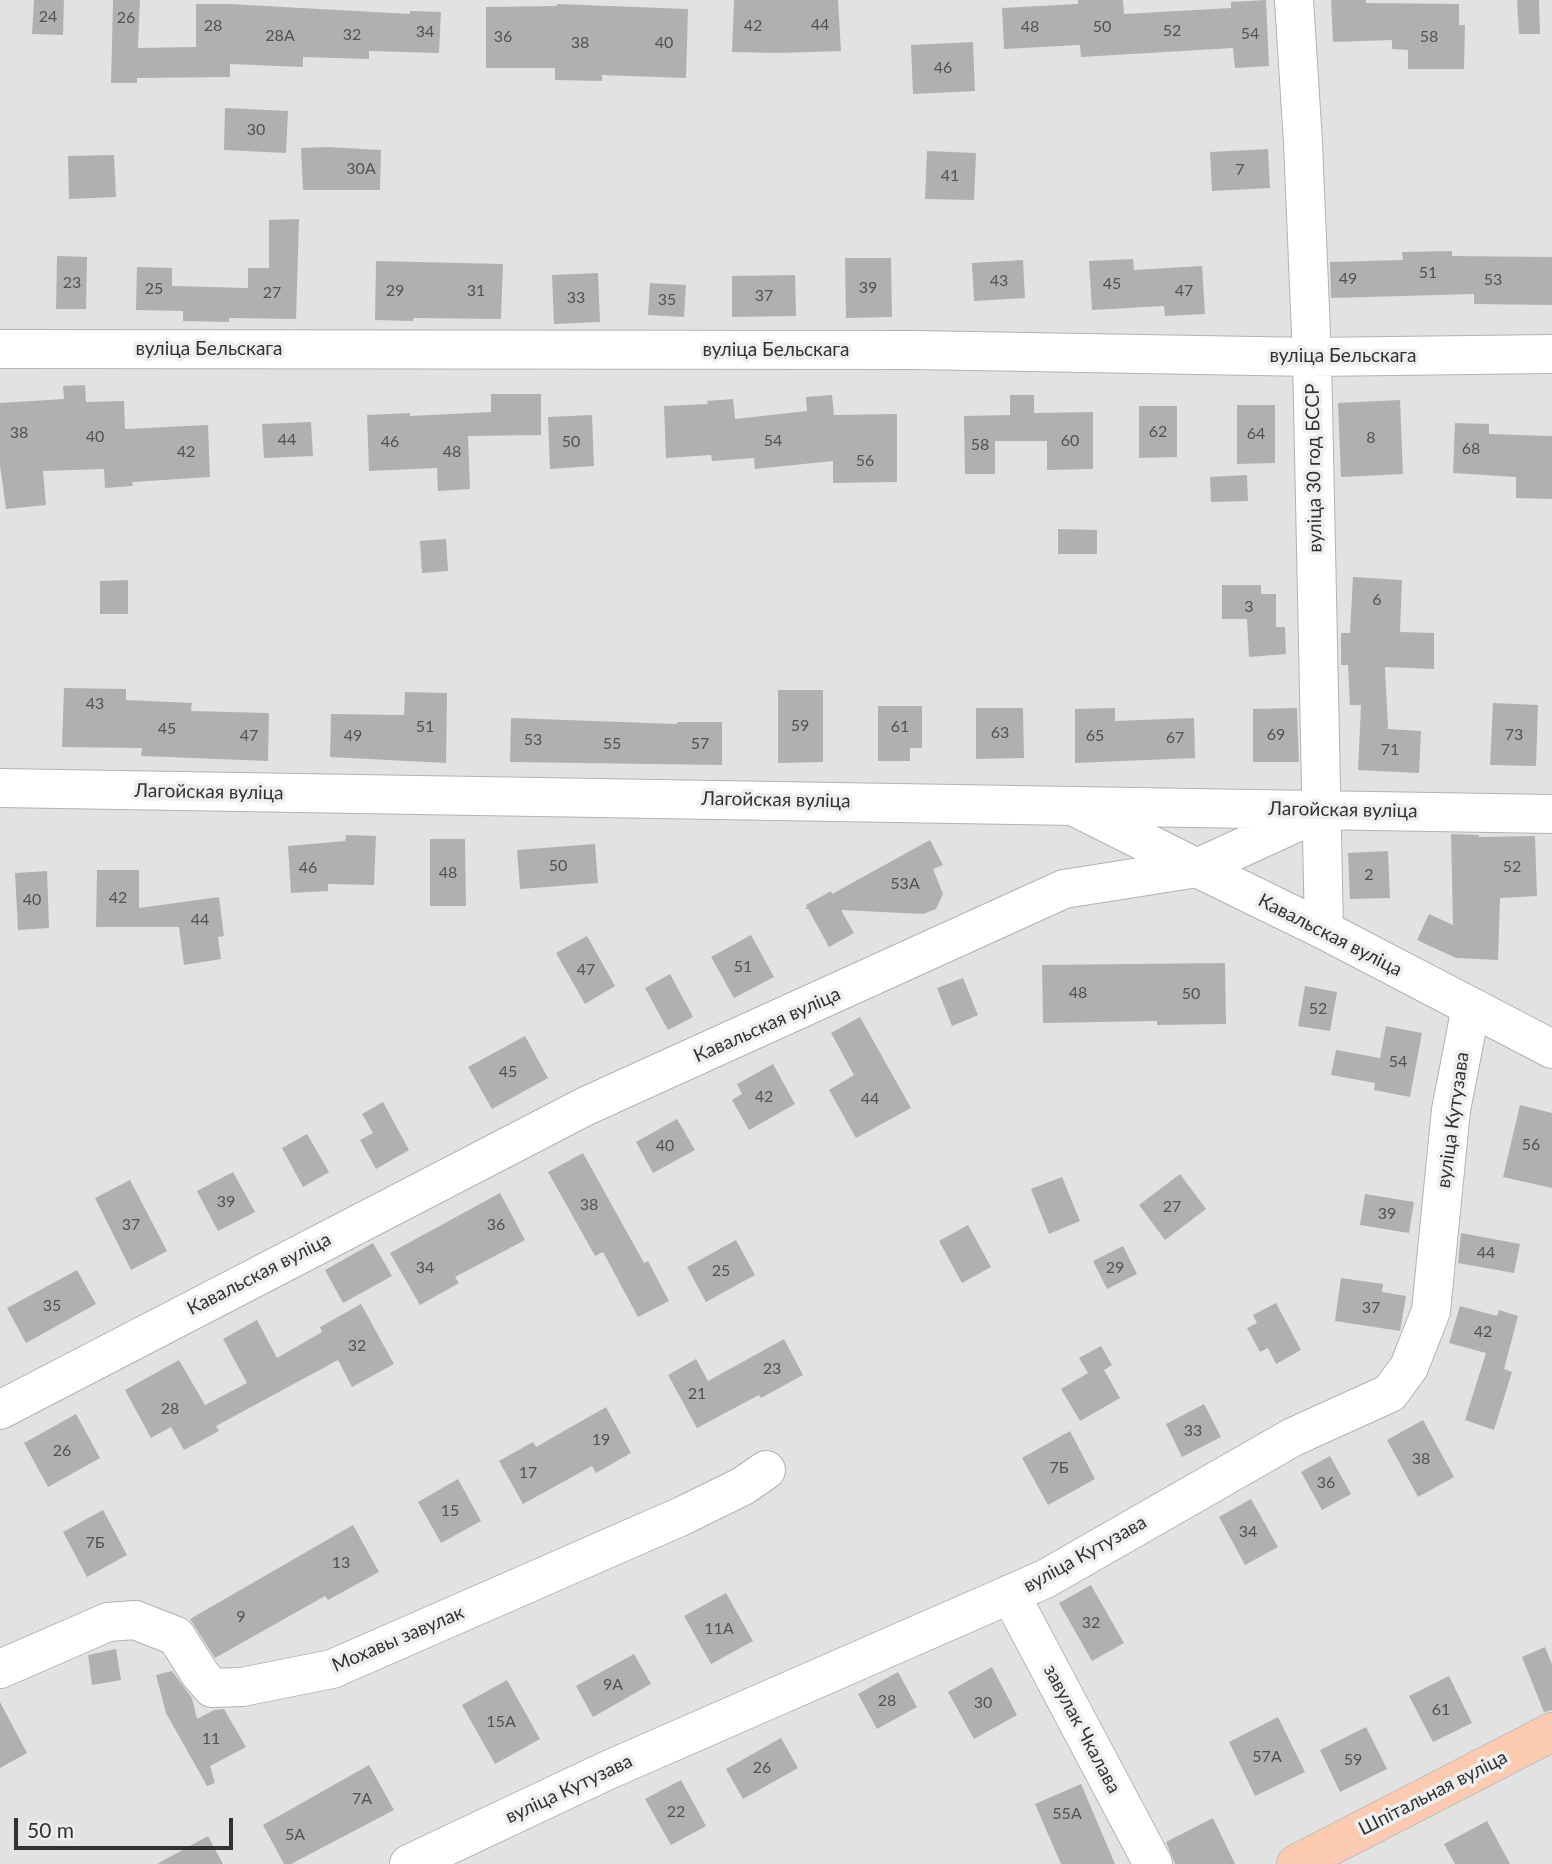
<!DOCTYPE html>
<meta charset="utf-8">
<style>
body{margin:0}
#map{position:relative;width:1552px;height:1864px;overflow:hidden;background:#e2e2e3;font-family:Lato,sans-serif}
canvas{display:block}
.scale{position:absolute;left:14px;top:1818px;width:219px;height:32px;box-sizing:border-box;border:4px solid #323233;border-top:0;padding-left:9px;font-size:21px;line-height:24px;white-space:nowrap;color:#323233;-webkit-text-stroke:5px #efeff0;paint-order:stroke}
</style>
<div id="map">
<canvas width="1552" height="1864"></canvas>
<div class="scale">50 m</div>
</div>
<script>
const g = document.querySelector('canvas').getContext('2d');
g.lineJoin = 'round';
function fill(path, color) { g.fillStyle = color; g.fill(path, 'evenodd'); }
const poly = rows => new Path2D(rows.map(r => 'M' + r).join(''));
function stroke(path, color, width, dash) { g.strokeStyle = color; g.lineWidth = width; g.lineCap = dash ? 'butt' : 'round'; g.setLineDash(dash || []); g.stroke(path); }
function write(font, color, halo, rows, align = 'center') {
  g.font = font + ' Lato,sans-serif'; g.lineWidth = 7; g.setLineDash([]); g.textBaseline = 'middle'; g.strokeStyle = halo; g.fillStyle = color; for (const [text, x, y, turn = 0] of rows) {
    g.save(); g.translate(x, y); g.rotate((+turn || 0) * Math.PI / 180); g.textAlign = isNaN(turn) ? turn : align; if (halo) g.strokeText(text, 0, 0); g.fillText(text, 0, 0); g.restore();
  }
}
fill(poly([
 [34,0,64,0,63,35,32,34],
 [113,0,140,0,138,48,196,47,196,4,229,4,410,14,410,11,441,12,439,53,369,51,369,59,303,57,303,67,230,64,230,77,137,78,137,83,111,83],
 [734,0,838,0,841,51,777,53,732,52],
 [1078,0,1123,0,1124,14,1231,8,1231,2,1266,0,1269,66,1235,68,1233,48,1081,57,1080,45,1004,49,1002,8,1078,4],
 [1331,0,1366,0,1366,3,1459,4,1459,25,1465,25,1464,69,1408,69,1408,50,1392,49,1392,40,1333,42],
 [1517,0,1539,0,1540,34,1519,34],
 [557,4,688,9,686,78,602,75,602,81,555,80,555,68,486,68,486,7,557,6],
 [973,42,975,91,913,94,911,45],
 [225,108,288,111,286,153,224,150],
 [326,147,381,150,380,190,303,190,301,148],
 [1268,149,1270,188,1212,191,1210,152],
 [927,151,976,153,974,200,925,199],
 [114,155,116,197,69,199,68,156],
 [299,219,296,319,229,318,229,322,183,321,183,311,136,310,137,267,172,268,172,286,248,288,248,268,269,268,269,220],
 [1452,251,1452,256,1552,257,1552,305,1474,304,1474,294,1331,298,1330,262,1403,260,1402,252],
 [57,256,87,257,86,309,56,309],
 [845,258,891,258,892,317,846,318],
 [1133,259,1134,270,1202,266,1205,314,1165,316,1164,306,1092,310,1089,261],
 [1023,260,1025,298,974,301,972,263],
 [376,261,503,264,501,319,414,318,413,321,375,320],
 [598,273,600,322,554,324,552,275],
 [795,275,796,316,732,317,732,276],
 [650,283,686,285,684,317,648,315],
 [85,385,86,402,124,401,125,429,208,425,210,477,132,482,133,486,105,488,104,469,43,471,46,505,6,509,0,465,0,403,64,399,63,386],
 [491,394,541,394,541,435,468,436,470,489,438,491,437,468,369,471,367,415,410,413,410,416,491,412],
 [832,395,834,415,897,414,897,482,833,483,833,461,755,469,754,458,712,461,711,455,666,458,664,406,708,404,707,401,733,399,735,419,807,411,806,397],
 [1010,395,1034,395,1034,413,1093,412,1093,469,1047,470,1047,441,995,441,995,474,965,474,964,416,1010,415],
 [1400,400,1403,474,1341,477,1338,403],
 [1237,405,1275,405,1275,463,1237,464],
 [1139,406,1177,406,1177,457,1139,458],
 [592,415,594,466,550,469,548,417],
 [311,422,313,456,264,458,262,424],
 [1455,423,1489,424,1489,434,1552,436,1552,499,1516,498,1516,477,1453,473],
 [1247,475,1248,501,1211,502,1210,477],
 [1058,529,1097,530,1097,554,1058,554],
 [446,539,448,571,422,573,420,541],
 [1353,577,1402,580,1400,632,1434,633,1434,669,1385,667,1388,729,1421,731,1419,773,1358,770,1361,705,1350,705,1348,665,1341,665,1341,633,1350,633],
 [128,580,128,614,100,614,100,581],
 [1222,585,1261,585,1261,594,1276,594,1276,627,1285,627,1286,654,1249,657,1247,619,1222,619],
 [64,688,126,689,126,700,192,703,191,711,269,713,268,761,141,756,142,748,62,747],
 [778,690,823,690,823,762,778,763],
 [405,692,447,693,446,763,330,757,331,714,404,715],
 [1493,703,1538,705,1536,766,1490,765],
 [878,706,922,706,922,748,910,748,910,761,878,761],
 [976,708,1023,708,1024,758,976,759],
 [1115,708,1115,721,1194,718,1195,758,1075,763,1075,709],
 [1297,708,1299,762,1253,762,1253,709],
 [511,718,677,724,677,722,722,722,722,765,510,762],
 [1451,834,1479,835,1479,837,1535,836,1537,896,1500,898,1498,960,1456,958,1417,940,1429,914,1453,925],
 [346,835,376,836,374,885,328,884,328,891,291,893,288,846,345,841],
 [430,839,465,839,466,906,430,906],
 [930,840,943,865,933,869,943,894,936,909,923,914,841,910,854,933,829,947,808,909,805,909,807,907,806,905,831,891,832,894],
 [595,844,598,883,520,889,517,850],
 [1388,851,1390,898,1350,899,1348,853],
 [97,870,139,870,139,908,219,897,224,936,218,937,221,959,184,965,179,927,96,927],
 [47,871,49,928,18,930,15,873],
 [751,935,774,977,734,998,711,957],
 [587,936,615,986,585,1004,556,953],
 [1225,963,1226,1024,1157,1025,1157,1021,1043,1023,1042,965],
 [670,974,693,1017,668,1030,645,988],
 [963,978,978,1015,952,1026,937,988],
 [1305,986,1337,992,1330,1031,1298,1026],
 [860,1017,911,1108,856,1138,829,1090,854,1075,831,1033],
 [1386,1026,1422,1033,1410,1097,1374,1090,1375,1083,1331,1075,1336,1050,1380,1058],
 [525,1036,548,1078,492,1109,468,1067],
 [773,1064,795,1104,749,1130,732,1100,742,1094,737,1084],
 [383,1102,409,1150,376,1169,360,1140,373,1133,362,1114],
 [1520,1105,1552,1113,1552,1188,1503,1177],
 [677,1119,695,1150,653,1173,636,1142],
 [307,1134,329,1172,303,1187,282,1148],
 [583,1153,644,1263,648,1261,669,1301,638,1317,603,1252,595,1256,548,1172],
 [233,1172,255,1212,218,1231,197,1191],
 [1180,1174,1206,1209,1165,1240,1139,1205],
 [1062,1177,1080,1221,1049,1234,1031,1189],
 [130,1180,167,1251,131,1270,95,1198],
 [500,1193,525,1240,455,1277,459,1283,420,1305,390,1253],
 [1365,1194,1414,1202,1409,1233,1360,1225],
 [968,1225,991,1267,962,1283,939,1241],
 [1461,1233,1520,1244,1514,1273,1458,1263],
 [736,1240,755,1275,706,1302,687,1267],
 [373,1243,392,1276,343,1303,325,1270],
 [1123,1246,1137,1274,1107,1289,1093,1261],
 [77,1270,96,1304,26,1343,7,1308],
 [1341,1278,1383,1284,1382,1292,1406,1296,1400,1331,1335,1321],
 [1276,1303,1301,1350,1276,1364,1268,1348,1260,1352,1247,1328,1257,1323,1253,1315],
 [361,1304,394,1364,352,1387,338,1360,216,1426,219,1431,184,1450,171,1427,151,1438,125,1390,179,1360,205,1405,247,1383,223,1339,257,1320,277,1358,322,1332,320,1327],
 [1460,1306,1497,1316,1499,1310,1518,1316,1504,1369,1512,1372,1494,1430,1465,1420,1486,1353,1449,1343],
 [784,1339,803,1375,761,1398,759,1395,697,1428,668,1375,696,1359,708,1381],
 [1101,1346,1112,1365,1104,1370,1120,1398,1080,1421,1061,1389,1088,1373,1079,1358],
 [1204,1404,1221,1437,1182,1457,1166,1424],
 [606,1407,631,1453,596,1473,592,1466,523,1504,499,1461,533,1442,536,1447],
 [76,1414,100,1458,48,1487,24,1443],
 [1423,1420,1454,1477,1418,1497,1387,1440],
 [1070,1431,1095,1479,1048,1505,1022,1458],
 [1330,1456,1351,1494,1322,1510,1301,1472],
 [458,1479,481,1521,441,1543,418,1502],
 [1251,1499,1278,1547,1245,1565,1219,1517],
 [103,1510,127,1555,87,1577,63,1532],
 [353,1525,379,1572,328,1600,325,1596,215,1658,190,1619],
 [1091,1585,1124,1643,1092,1661,1059,1603],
 [726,1593,753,1641,711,1664,684,1616],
 [1545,1647,1552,1664,1552,1710,1544,1712,1522,1657],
 [116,1649,121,1680,92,1685,88,1655],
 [634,1654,651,1684,593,1717,576,1686],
 [992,1667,1017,1715,974,1739,948,1692],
 [172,1671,192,1698,197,1719,214,1710,224,1709,246,1747,210,1766,215,1783,207,1786,166,1713,156,1675],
 [898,1672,917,1707,877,1729,858,1694],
 [1449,1676,1472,1723,1433,1742,1409,1696],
 [507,1680,540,1739,495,1764,462,1705],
 [0,1702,27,1753,0,1768],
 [1278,1717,1305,1772,1255,1796,1229,1742],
 [1366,1727,1387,1769,1340,1792,1320,1750],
 [781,1738,798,1768,743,1799,726,1769],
 [369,1765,394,1810,291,1864,284,1864,263,1825],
 [681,1780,706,1826,671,1845,645,1799],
 [1081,1784,1115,1864,1061,1864,1035,1804],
 [1213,1818,1235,1864,1175,1864,1166,1842],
 [1487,1821,1510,1864,1455,1864,1444,1844],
 [208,1836,223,1864,157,1864]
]), '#b1b0b1');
const minor = poly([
 [1294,0,1303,143,1312,357,1324,930],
 [0,349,914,350,1312,357,1552,354],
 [0,788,1552,814],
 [1079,809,1197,868,1315,814],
 [0,1410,586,1106,1064,889,1197,868,1324,930,1552,1049],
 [1010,1594,1153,1864],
 [0,1669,108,1622,135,1620,176,1636,200,1674,212,1688,242,1687,332,1669,682,1516,743,1486,766,1470],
 [409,1864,606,1771,1045,1579,1293,1437,1390,1393,1409,1367,1431,1311,1451,1110,1471,1007]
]);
const major = poly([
 [1296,1864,1552,1732]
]);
stroke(minor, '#b2b2b4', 40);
stroke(major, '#bdbdbe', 40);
stroke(minor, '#fff', 38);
stroke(major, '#fbcab0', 38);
write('16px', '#525252', null, [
 ["24",48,17],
 ["26",126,18],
 ["44",820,25],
 ["28",213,26],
 ["42",753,26],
 ["48",1030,27],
 ["50",1102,27],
 ["52",1172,31],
 ["34",425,32],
 ["54",1250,34],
 ["32",352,35],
 ["28А",280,36],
 ["36",503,37],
 ["58",1429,37],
 ["38",580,43],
 ["40",664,43],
 ["46",943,68],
 ["30",256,130],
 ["30А",361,169],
 ["7",1240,170],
 ["41",950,176],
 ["51",1428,273],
 ["49",1348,279],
 ["53",1493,280],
 ["43",999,281],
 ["23",72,283],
 ["45",1112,284],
 ["39",868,288],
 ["25",154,289],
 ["29",395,291],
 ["31",476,291],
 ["47",1184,291],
 ["27",272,293],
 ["37",764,296],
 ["33",576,298],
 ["35",667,300],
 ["62",1158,432],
 ["38",19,433],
 ["64",1256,434],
 ["40",95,437],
 ["8",1371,438],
 ["44",287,440],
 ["54",773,441],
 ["60",1070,441],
 ["46",390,442],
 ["50",571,442],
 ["58",980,445],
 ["68",1471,449],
 ["42",186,452],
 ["48",452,452],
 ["56",865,461],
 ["6",1377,600],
 ["3",1249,607],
 ["43",95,704],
 ["59",800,726],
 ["51",425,727],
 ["61",900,727],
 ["45",167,729],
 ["63",1000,733],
 ["69",1276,735],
 ["73",1514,735],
 ["47",249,736],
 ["49",353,736],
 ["65",1095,736],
 ["67",1175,738],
 ["53",533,740],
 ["55",612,744],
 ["57",700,744],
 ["71",1390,750],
 ["50",558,866],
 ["52",1512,867],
 ["46",308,868],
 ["48",448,873],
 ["2",1369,875],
 ["53А",905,884],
 ["42",118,898],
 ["40",32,900],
 ["44",200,920],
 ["51",743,967],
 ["47",586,970],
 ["48",1078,993],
 ["50",1191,994],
 ["52",1318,1009],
 ["54",1398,1062],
 ["45",508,1072],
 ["42",764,1097],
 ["44",870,1099],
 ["56",1531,1145],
 ["40",665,1146],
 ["39",226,1202],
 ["38",589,1205],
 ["27",1172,1207],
 ["39",1387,1214],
 ["37",131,1225],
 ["36",496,1225],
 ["44",1486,1253],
 ["34",425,1268],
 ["29",1115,1268],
 ["25",721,1271],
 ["35",52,1306],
 ["37",1371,1308],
 ["42",1483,1332],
 ["32",357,1346],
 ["23",772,1369],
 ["21",697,1394],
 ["28",170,1409],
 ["33",1193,1431],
 ["19",601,1440],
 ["26",62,1451],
 ["38",1421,1459],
 ["7Б",1059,1468],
 ["17",528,1473],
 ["36",1326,1483],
 ["15",450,1511],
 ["34",1248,1532],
 ["7Б",95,1543],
 ["13",341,1563],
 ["9",241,1617],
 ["32",1091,1623],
 ["11А",719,1629],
 ["9А",613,1685],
 ["28",887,1701],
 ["30",983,1703],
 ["61",1441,1710],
 ["15А",501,1722],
 ["11",211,1739],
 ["57А",1267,1757],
 ["59",1353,1760],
 ["26",762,1768],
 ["7А",362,1799],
 ["22",676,1812],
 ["55А",1067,1814],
 ["5А",295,1835]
]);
write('19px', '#323233', '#efeff0', [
 ["вуліца Бельскага",209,349],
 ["вуліца Бельскага",776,350],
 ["вуліца Бельскага",1343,356],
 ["вуліца 30 год БССР",1314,468,-91],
 ["Лагойская вуліца",209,792,1],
 ["Лагойская вуліца",776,800,1],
 ["Лагойская вуліца",1343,810,1],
 ["Кавальская вуліца",1330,935,27],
 ["Кавальская вуліца",767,1025,-24],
 ["вуліца Кутузава",1453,1120,-82],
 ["Кавальская вуліца",259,1274,-27],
 ["вуліца Кутузава",1085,1554,-29],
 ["Мохавы завулак",398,1639,-23],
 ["завулак Чкалава",1082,1729,62],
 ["вуліца Кутузава",569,1789,-25],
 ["Шпітальная вуліца",1433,1793,-27]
]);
</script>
